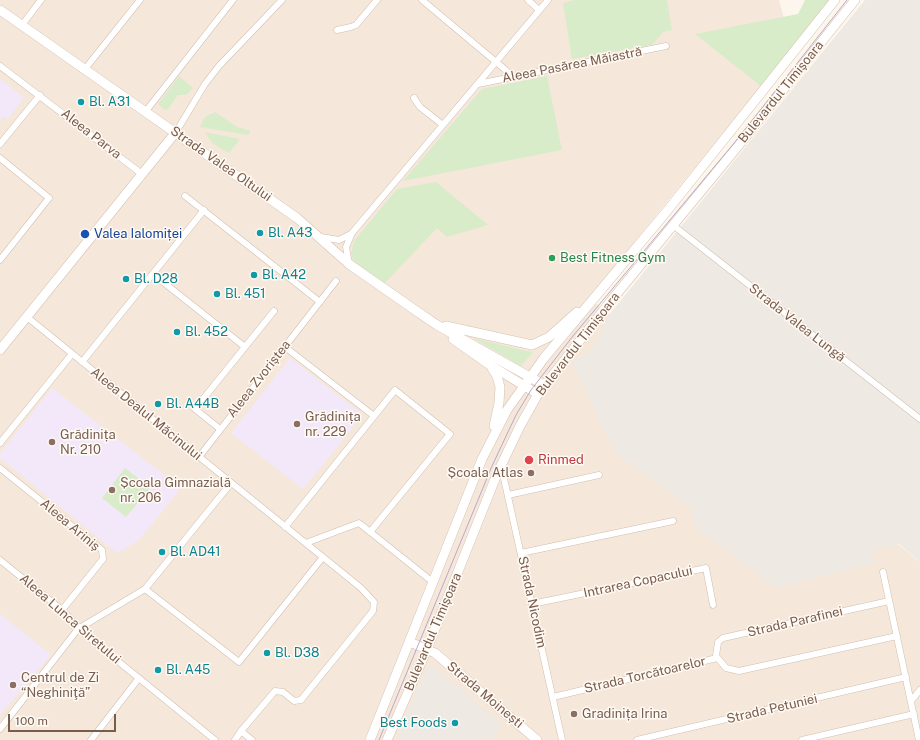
<!DOCTYPE html>
<meta charset="utf-8">
<style>
body{margin:0}
#map{position:relative;width:920px;height:740px;overflow:hidden;background:#fdf6ec;font-family:"Public Sans",sans-serif}
canvas{display:block}
.scale{position:absolute;left:8px;top:714px;width:108px;height:18px;box-sizing:border-box;border:2px solid #7a5c4d;border-top:0;padding-left:5px;font-size:12px;line-height:14px;white-space:nowrap;color:#7a5c4d;-webkit-text-stroke:3px #fffaf3;paint-order:stroke}
</style>
<div id="map">
<canvas width="920" height="740"></canvas>
<div class="scale">100 m</div>
</div>
<script>
const g = document.querySelector('canvas').getContext('2d');
g.lineJoin = 'round';
function fill(path, color) { g.fillStyle = color; g.fill(path, 'evenodd'); }
const poly = rows => new Path2D(rows.map(r => 'M' + r).join(''));
function stroke(path, color, width, dash) { g.strokeStyle = color; g.lineWidth = width; g.lineCap = dash ? 'butt' : 'round'; g.setLineDash(dash || []); g.stroke(path); }
function write(font, color, halo, rows, align = 'center') {
  g.font = font + ' "Public Sans",sans-serif'; g.lineWidth = 3; g.setLineDash([]); g.textBaseline = 'middle'; g.strokeStyle = halo; g.fillStyle = color; for (const [text, x, y, turn = 0] of rows) {
    g.save(); g.translate(x, y); g.rotate((+turn || 0) * Math.PI / 180); g.textAlign = isNaN(turn) ? turn : align; if (halo) g.strokeText(text, 0, 0); g.fillText(text, 0, 0); g.restore();
  }
}
fill(poly([
 [0,0,779,0,784,18,804,33,589,298,920,562,920,740,0,740]
]), '#f5e8da');
fill(poly([
 [865,0,920,0,920,562,899,544,872,550,875,563,776,588,696,527,690,507,614,452,571,360,576,356,584,357,600,337,602,326,609,315],
 [427,668,435,668,502,725,490,740,396,740]
]), '#efe9e4');
fill(poly([
 [0,79,24,98,8,119,4,116,0,120],
 [290,358,363,415,303,489,231,433],
 [52,388,181,488,139,540,117,553,0,458,0,454],
 [0,614,51,655,0,715]
]), '#f3e8fa');
fill(poly([
 [574,0,667,0,672,30,663,32,652,45,572,59,563,3],
 [805,0,830,0,762,87,695,34,798,14],
 [179,76,193,88,186,95,178,95,168,109,165,110,158,104],
 [547,76,562,150,403,181,482,89],
 [215,112,237,127,251,131,248,135,200,127,205,117],
 [205,132,240,139,229,153,212,143],
 [436,182,488,225,447,237,437,228,384,284,354,262,351,254,354,241,397,189],
 [473,338,526,351,533,352,521,366],
 [125,468,150,488,126,517,102,498]
]), '#d8ecc9');
const minor = poly([
 [422,0,514,77],
 [528,0,539,10],
 [22,25,41,0],
 [337,30,351,27,356,25,377,0],
 [0,66,142,174],
 [85,69,140,0],
 [478,84,666,46],
 [414,98,420,107,443,125],
 [146,111,233,0],
 [176,132,205,84,219,66,282,0],
 [0,144,40,95],
 [0,158,49,198,0,260],
 [185,196,320,302],
 [674,226,920,419],
 [321,237,339,240,351,234],
 [349,264,346,247,352,233,548,0],
 [153,274,245,347],
 [27,317,361,588,374,602,373,611,301,700,294,701,283,692,275,691,241,731],
 [285,347,374,416],
 [82,362,204,210],
 [220,429,195,409,274,311],
 [0,443,72,354],
 [199,457,336,281],
 [501,465,562,740],
 [0,468,102,550,103,559,62,610],
 [508,495,599,475],
 [285,527,395,390,450,434,370,532],
 [306,543,359,523,434,583],
 [521,553,673,521],
 [0,560,62,610,87,636,215,740],
 [883,572,919,740],
 [145,589,239,662,323,557],
 [889,601,723,638,718,642,716,656,726,668,739,671,897,636],
 [532,604,706,568,713,605],
 [553,697,717,658],
 [911,701,920,690],
 [0,729,78,629,145,589,231,483],
 [91,740,139,678],
 [235,740,241,731,252,740],
 [637,740,906,677],
 [802,740,914,714]
]);
const secondary = poly([
 [0,10,297,218,349,264,415,310,437,325,544,385],
 [446,326,532,345,549,337,577,312],
 [453,339,490,365,538,394],
 [0,350,176,132],
 [492,368,497,376,500,387,499,403,494,426],
 [410,642,435,653,537,740],
 [370,740,482,459,507,410,544,358,667,211,835,0],
 [387,740,427,649,497,474,520,426,538,394,610,302,739,145,855,0]
]);
stroke(minor, '#d1beb0', 7);
stroke(secondary, '#d6c0b0', 10);
stroke(minor, '#fff', 6);
stroke(secondary, '#fff', 9);
stroke(poly([
 [379,740,492,466,516,415,531,390,573,336,735,142,847,0]
]), '#b9a8c9', 1);
for (const [x, y, r, color] of [
 [81,102,4,"#0f9aa8"],
 [260,233,4,"#0f9aa8"],
 [85,234,5,"#1a4fb4"],
 [552,258,4,"#2e9e5b"],
 [254,275,4,"#0f9aa8"],
 [126,279,4,"#0f9aa8"],
 [217,294,4,"#0f9aa8"],
 [177,332,4,"#0f9aa8"],
 [158,404,4,"#0f9aa8"],
 [297,424,4,"#8d6e63"],
 [52,442,4,"#8d6e63"],
 [529,460,5,"#e0444e"],
 [531,473,4,"#8d6e63"],
 [112,490,4,"#8d6e63"],
 [162,552,4,"#0f9aa8"],
 [267,653,4,"#0f9aa8"],
 [158,670,4,"#0f9aa8"],
 [13,685,4,"#8d6e63"],
 [574,714,4,"#8d6e63"],
 [455,723,4,"#0f9aa8"]
]) { const dot = new Path2D(); dot.arc(x, y, r, 0, 2 * Math.PI); g.fillStyle = color; g.fill(dot); stroke(dot, '#fffaf3', 1.5); }
write('13px', '#7a5c4d', '#fffaf3', [
 ["Aleea Pasărea Măiastră",572,65,-11],
 ["Bulevardul Timișoara",781,92,-51],
 ["Aleea Parva",91,134,38],
 ["Strada Valea Oltului",221,164,35],
 ["Strada Valea Lungă",797,323,38],
 ["Bulevardul Timișoara",578,344,-52],
 ["Aleea Zvoriștea",259,379,-52],
 ["Aleea Dealul Măcinului",146,414,39],
 ["Aleea Ariniș",70,525,40],
 ["Intrarea Copacului",638,582,-12],
 ["Strada Nicodim",532,602,78],
 ["Aleea Lunca Siretului",70,619,41],
 ["Strada Parafinei",795,622,-13],
 ["Bulevardul Timișoara",433,632,-67],
 ["Strada Torcătoarelor",645,675,-13],
 ["Strada Moinești",485,695,40],
 ["Strada Petuniei",772,709,-13]
]);
write('13px', '#0d838f', '#fffaf3', [
 ["Bl. A31",89,102],
 ["Bl. A43",268,233],
 ["Bl. A42",262,275],
 ["Bl. D28",134,279],
 ["Bl. 451",225,294],
 ["Bl. 452",185,332],
 ["Bl. A44B",166,404],
 ["Bl. AD41",170,552],
 ["Bl. D38",275,653],
 ["Bl. A45",166,670],
 ["Best Foods",447,723,"right"]
], 'left');
write('13px', '#164399', '#fffaf3', [
 ["Valea Ialomiței",94,234]
], 'left');
write('13px', '#27864d', '#fffaf3', [
 ["Best Fitness Gym",560,258]
], 'left');
write('13px', '#785e54', '#fffaf3', [
 ["Grădinița",305,417],
 ["nr. 229",305,432],
 ["Grădinița",60,435],
 ["Nr. 210",60,450],
 ["Școala Atlas",523,473,"right"],
 ["Școala Gimnazială",120,483],
 ["nr. 206",120,498],
 ["Centrul de Zi",21,678],
 ["“Neghiniţă”",21,693],
 ["Gradinița Irina",582,714]
], 'left');
write('13px', '#be3a42', '#fffaf3', [
 ["Rinmed",538,460]
], 'left');
</script>
